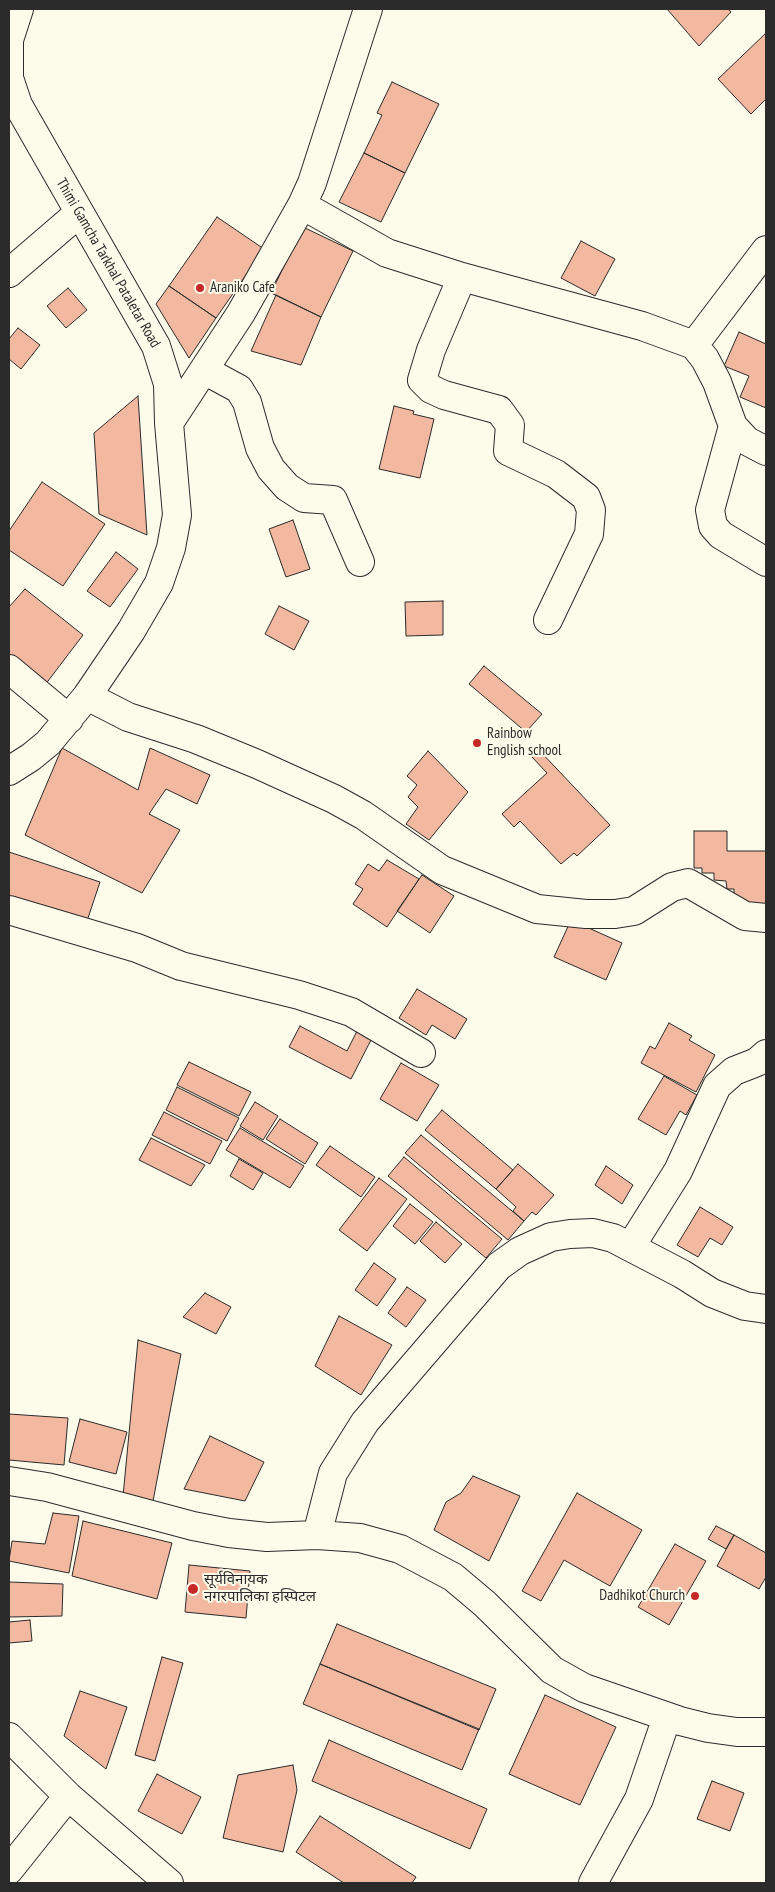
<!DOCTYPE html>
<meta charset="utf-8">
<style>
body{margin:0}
#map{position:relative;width:775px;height:1892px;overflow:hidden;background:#fdfbea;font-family:"PT Sans Narrow",sans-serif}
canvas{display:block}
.frame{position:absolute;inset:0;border:10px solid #2b2b2b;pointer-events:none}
</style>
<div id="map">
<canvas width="775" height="1892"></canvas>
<div class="frame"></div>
</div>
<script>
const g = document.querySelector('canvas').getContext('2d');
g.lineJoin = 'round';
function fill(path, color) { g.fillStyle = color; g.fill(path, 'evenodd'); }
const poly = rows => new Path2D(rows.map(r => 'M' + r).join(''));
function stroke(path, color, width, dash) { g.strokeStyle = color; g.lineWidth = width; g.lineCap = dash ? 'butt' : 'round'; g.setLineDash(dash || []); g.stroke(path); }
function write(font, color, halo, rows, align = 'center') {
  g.font = font + ' "PT Sans Narrow","Noto Sans Devanagari",sans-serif'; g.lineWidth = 4; g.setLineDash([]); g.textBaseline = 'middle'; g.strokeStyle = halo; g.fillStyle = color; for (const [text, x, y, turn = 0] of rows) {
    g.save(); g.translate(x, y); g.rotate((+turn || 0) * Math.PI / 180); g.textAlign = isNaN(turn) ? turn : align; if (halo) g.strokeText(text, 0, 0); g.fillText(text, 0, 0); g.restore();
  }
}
const building = poly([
 [667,9,728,9,731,12,699,46,667,9],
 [766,33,766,99,751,114,718,79,766,33],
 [392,82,439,104,405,173,364,153,382,115,377,113,392,82],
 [364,153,405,173,381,222,339,202,364,153],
 [217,217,264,249,216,318,169,286,217,217],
 [303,227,353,251,321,317,271,293,303,227],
 [581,241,615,259,595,296,561,278,581,241],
 [169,286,216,318,189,358,156,304,169,286],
 [68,288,87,310,66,328,47,306,68,288],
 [276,295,321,317,301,365,251,351,276,295],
 [18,328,40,345,21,369,9,359,9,339,18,328],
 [739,332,766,344,766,408,740,397,749,376,724,366,739,332],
 [138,396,147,535,99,514,94,433,138,396],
 [394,406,414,411,413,414,434,419,420,478,379,469,394,406],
 [42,482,105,524,63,586,9,550,9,531,42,482],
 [293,520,310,569,286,577,269,529,293,520],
 [116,552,138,569,110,607,87,591,116,552],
 [25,589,83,635,45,685,9,654,9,607,25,589],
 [443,601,443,635,406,636,405,602,443,601],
 [279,606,309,621,294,650,265,634,279,606],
 [484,666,542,714,526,732,469,684,484,666],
 [62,748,138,790,150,748,210,775,197,804,166,789,149,814,180,830,142,893,25,835,62,748],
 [538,749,610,825,577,856,574,853,561,864,520,821,514,827,502,814,547,773,531,756,538,749],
 [428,751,468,792,429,840,406,824,418,807,408,797,417,785,407,776,428,751],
 [694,831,727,831,727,851,766,851,766,908,734,907,734,889,727,889,726,881,714,880,714,873,702,873,702,868,694,868,694,831],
 [9,852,100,882,84,930,9,906,9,852],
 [387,860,419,879,387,927,353,904,363,889,355,884,368,864,379,871,387,860],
 [422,875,454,896,430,933,397,911,422,875],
 [571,920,622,943,606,980,554,957,571,920],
 [417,989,467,1019,455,1039,432,1025,426,1035,399,1018,417,989],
 [669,1023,692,1036,689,1040,715,1055,696,1092,641,1063,650,1046,655,1049,669,1023],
 [300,1026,347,1051,357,1031,372,1038,351,1079,289,1047,300,1026],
 [189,1062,251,1092,239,1116,177,1085,189,1062],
 [401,1063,439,1085,417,1121,380,1099,401,1063],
 [664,1076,697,1095,686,1115,680,1111,666,1135,638,1119,664,1076],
 [177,1087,239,1118,227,1141,166,1110,177,1087],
 [255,1102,278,1116,263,1140,240,1126,255,1102],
 [442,1110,513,1170,496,1189,425,1130,442,1110],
 [164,1112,222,1141,210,1164,152,1135,164,1112],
 [280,1119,318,1143,305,1164,266,1139,280,1119],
 [240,1128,304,1166,290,1188,226,1150,240,1128],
 [421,1135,524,1221,508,1240,405,1153,421,1135],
 [151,1138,205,1165,191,1186,139,1160,151,1138],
 [330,1146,375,1177,361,1197,316,1165,330,1146],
 [404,1157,502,1239,486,1258,388,1176,404,1157],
 [239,1159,263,1173,253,1190,230,1176,239,1159],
 [518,1164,554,1195,536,1215,532,1212,524,1221,513,1211,516,1207,496,1189,518,1164],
 [606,1166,633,1185,622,1204,595,1185,606,1166],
 [379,1178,407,1199,367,1251,339,1230,379,1178],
 [410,1204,433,1222,415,1244,393,1226,410,1204],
 [700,1207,733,1227,722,1245,710,1238,698,1257,677,1245,700,1207],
 [436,1222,462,1244,445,1263,420,1241,436,1222],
 [374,1263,396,1279,377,1306,355,1290,374,1263],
 [407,1287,426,1300,406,1327,388,1313,407,1287],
 [205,1293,231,1307,216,1334,183,1317,205,1293],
 [339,1316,392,1345,361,1395,315,1366,339,1316],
 [138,1340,181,1354,153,1501,123,1496,138,1340],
 [9,1414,68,1418,64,1465,9,1460,9,1414],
 [80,1419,127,1432,116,1474,69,1462,80,1419],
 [210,1436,264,1462,245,1501,184,1489,210,1436],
 [473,1476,520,1496,489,1561,434,1530,446,1502,461,1493,473,1476],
 [577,1493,642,1530,610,1586,564,1560,541,1601,522,1591,577,1493],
 [53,1513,79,1516,69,1573,9,1561,12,1541,45,1544,53,1513],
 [83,1521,172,1543,157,1599,72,1576,83,1521],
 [716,1526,734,1535,726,1549,708,1539,716,1526],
 [734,1535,766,1553,766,1577,759,1589,717,1566,734,1535],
 [675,1544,706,1561,669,1625,638,1607,675,1544],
 [189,1565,250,1571,246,1618,185,1612,189,1565],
 [9,1582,63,1584,62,1616,9,1617,9,1582],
 [30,1620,32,1641,9,1643,9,1622,30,1620],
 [337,1624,496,1689,479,1730,320,1664,337,1624],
 [162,1657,183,1663,155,1761,135,1755,162,1657],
 [320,1664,479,1729,462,1770,303,1704,320,1664],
 [80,1691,127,1707,106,1769,64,1736,80,1691],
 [545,1695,616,1727,580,1805,509,1774,545,1695],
 [329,1740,487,1809,470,1849,312,1781,329,1740],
 [293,1765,297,1790,283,1852,223,1838,238,1775,293,1765],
 [157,1774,201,1797,182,1834,138,1811,157,1774],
 [712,1781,744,1793,730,1831,697,1819,712,1781],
 [320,1816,416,1877,412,1883,344,1883,296,1852,320,1816]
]);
fill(building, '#f2b8a0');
stroke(building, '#2b2b2b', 1);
const minor = poly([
 [302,205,387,253,462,277,642,326,694,345,705,359,717,382,733,426,710,510,713,526,721,535,766,562],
 [9,273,79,213],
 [462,277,431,350,422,380,431,389,444,395,499,410,510,425,508,451,556,474,586,497,591,510,589,534,548,620],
 [694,345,766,250],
 [204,370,239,389,247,402,260,448,271,469,287,487,304,498,333,500,360,562],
 [169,423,241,313,302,205,312,183,368,9],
 [733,426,747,441,766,451],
 [9,669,69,719],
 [87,696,128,717,196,739,257,764,334,799,363,815,442,870,537,909,586,914,615,914,634,911,672,887,688,883,745,916,766,918],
 [9,771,31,757,48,743,87,696,131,631,159,583,171,548,177,515,169,423,168,384,156,346,18,105,9,78,9,40,19,9],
 [9,910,137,948,181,966,299,995,351,1012,421,1053],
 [631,1246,678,1171,717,1086,734,1071,757,1062,766,1054],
 [9,1481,47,1487,193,1526,229,1533,267,1537,317,1535,360,1538,400,1549,453,1577,485,1604,552,1670,584,1688,680,1721,708,1728,737,1732,766,1732],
 [317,1535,333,1473,365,1422,499,1266,520,1251,551,1237,570,1234,593,1233,613,1238,682,1274,712,1293,745,1306,766,1309],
 [9,1737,68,1796,169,1883],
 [9,1870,68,1796],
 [593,1883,639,1799,667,1717]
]);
stroke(minor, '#2b2b2b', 30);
stroke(minor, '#fdfbea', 28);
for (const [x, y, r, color] of [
 [200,288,5,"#c62828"],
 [477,743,5,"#c62828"],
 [193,1589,6,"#c62828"],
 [695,1596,5,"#c62828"]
]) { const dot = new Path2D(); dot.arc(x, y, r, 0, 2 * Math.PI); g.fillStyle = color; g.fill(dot); stroke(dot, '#fdfbea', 2); }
write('15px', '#2b2b2b', '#fdfbea', [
 ["Thimi Gamcha Tarkhal Pataletar Road",108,263,60]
]);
write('15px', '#2b2b2b', '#fdfbea', [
 ["Araniko Cafe",210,288],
 ["Rainbow",487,734],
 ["English school",487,751],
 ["सूर्यविनायक",204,1580],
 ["नगरपालिका हस्पिटल",204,1597],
 ["Dadhikot Church",685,1596,"right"]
], 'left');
</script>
